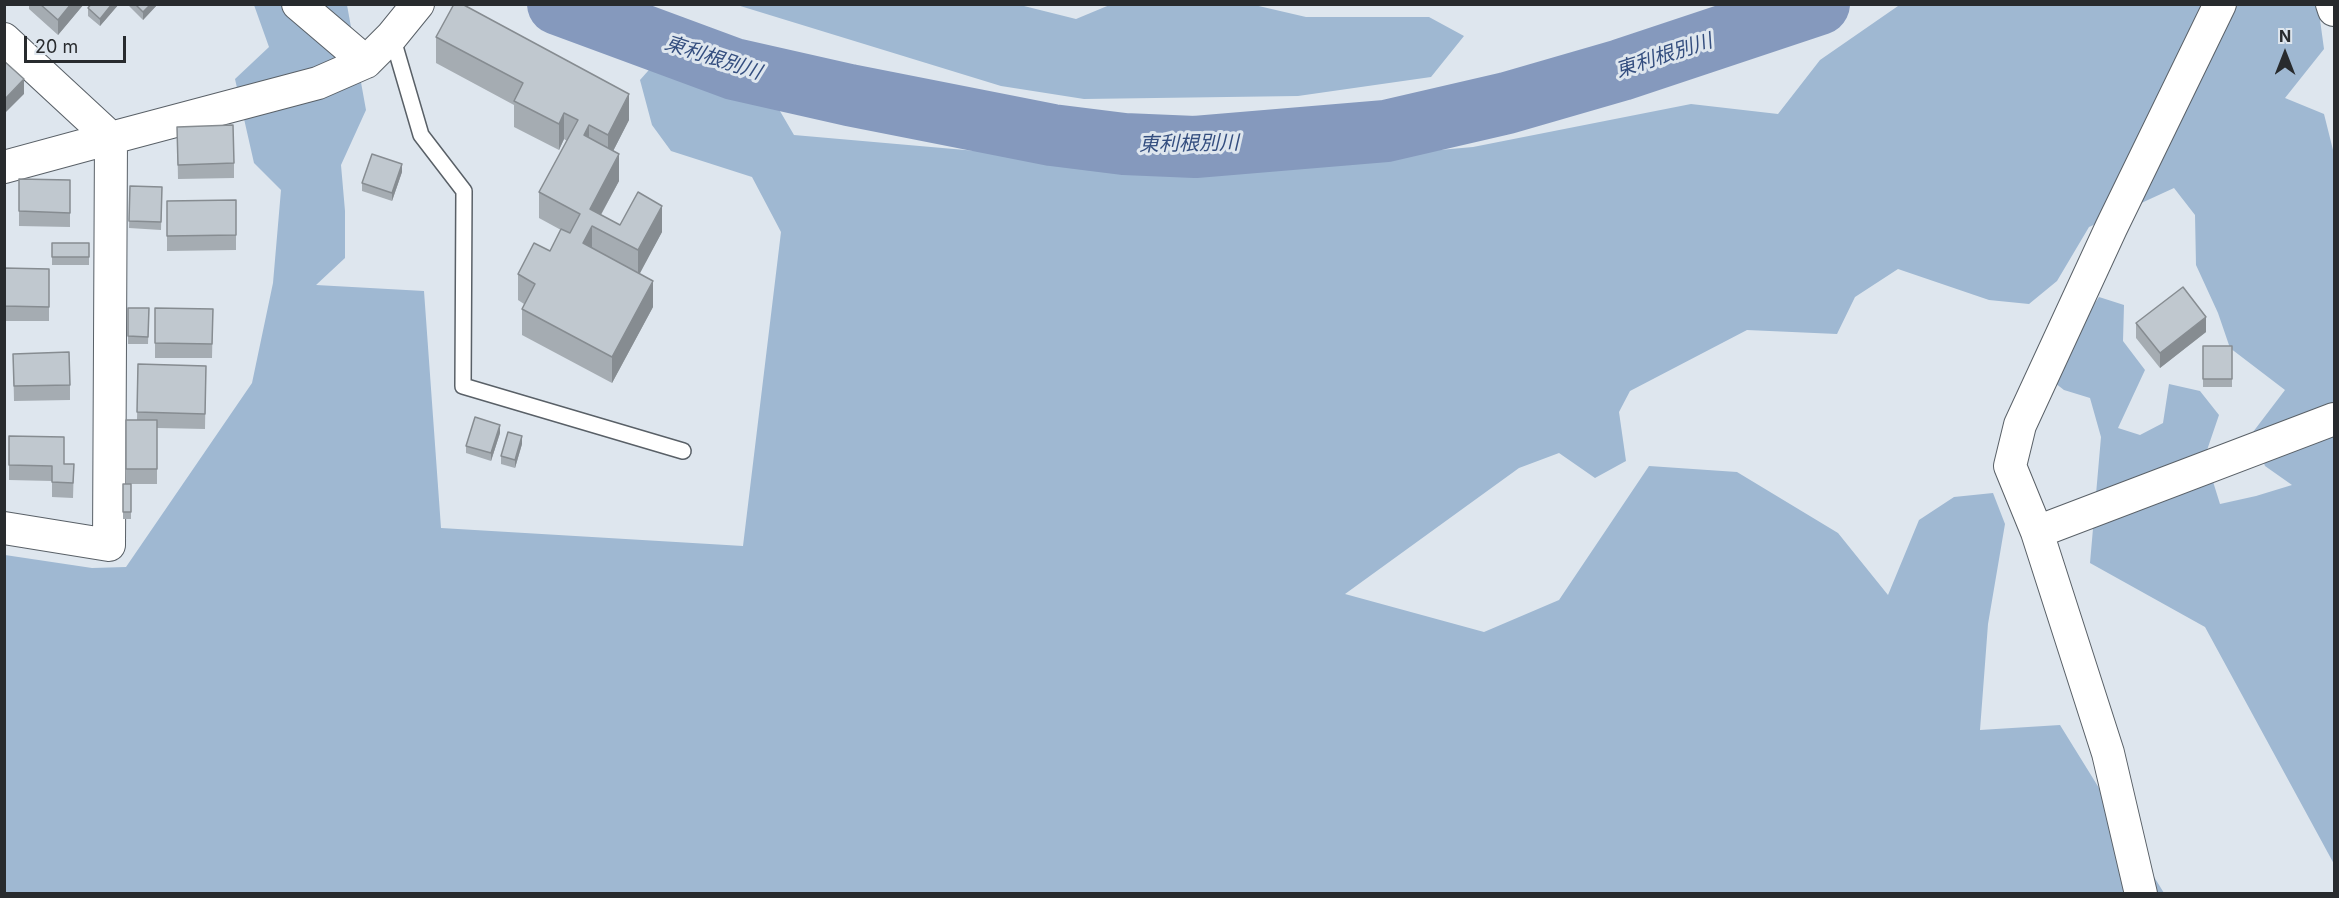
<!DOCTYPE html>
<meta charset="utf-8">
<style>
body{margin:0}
#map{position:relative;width:2339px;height:898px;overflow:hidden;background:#dee6ee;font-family:Inter,sans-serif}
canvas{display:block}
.frame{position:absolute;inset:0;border:6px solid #282b2e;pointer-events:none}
.north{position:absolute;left:2255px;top:24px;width:60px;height:60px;-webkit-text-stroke:4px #dee6ee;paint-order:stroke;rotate:0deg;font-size:16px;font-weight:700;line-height:24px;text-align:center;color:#282b2e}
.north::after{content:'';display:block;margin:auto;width:21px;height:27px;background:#282b2e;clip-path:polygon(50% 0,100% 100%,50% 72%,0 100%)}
.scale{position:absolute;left:24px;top:36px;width:102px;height:27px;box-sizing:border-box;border:3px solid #282b2e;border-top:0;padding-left:8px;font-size:18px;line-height:21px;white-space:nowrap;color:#282b2e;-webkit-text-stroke:4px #dee6ee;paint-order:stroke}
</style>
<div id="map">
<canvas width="2339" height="898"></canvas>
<div class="frame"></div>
<div class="north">N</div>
<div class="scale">20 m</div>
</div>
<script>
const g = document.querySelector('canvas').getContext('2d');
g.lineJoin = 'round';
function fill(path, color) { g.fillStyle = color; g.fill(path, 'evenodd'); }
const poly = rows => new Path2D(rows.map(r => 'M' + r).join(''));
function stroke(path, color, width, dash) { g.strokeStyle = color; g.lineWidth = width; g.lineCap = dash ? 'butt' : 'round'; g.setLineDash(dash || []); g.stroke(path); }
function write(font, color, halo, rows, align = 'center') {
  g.font = font + ' Inter,"Noto Sans JP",sans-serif'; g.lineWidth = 6; g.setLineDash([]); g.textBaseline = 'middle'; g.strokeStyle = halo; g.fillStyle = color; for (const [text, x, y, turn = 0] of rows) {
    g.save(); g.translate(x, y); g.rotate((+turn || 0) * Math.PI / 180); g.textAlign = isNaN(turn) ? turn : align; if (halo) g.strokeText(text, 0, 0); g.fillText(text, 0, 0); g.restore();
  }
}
fill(poly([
 [1016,4,1076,19,1112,4,1250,4,1306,17,1429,17,1464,36,1431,77,1298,96,1084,99,1001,86,737,5],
 [254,5,347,5,366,110,341,165,345,211,345,258,316,285,424,291,441,528,743,546,781,232,752,177,671,151,652,125,640,80,663,54,777,106,794,135,1125,164,1295,163,1473,147,1691,104,1778,114,1820,60,1898,6,1904,5,2318,5,2324,49,2285,98,2324,114,2334,154,2334,864,2205,627,2090,563,2101,437,2090,398,2064,390,2055,383,2078,328,2099,297,2124,305,2123,341,2145,370,2118,428,2140,435,2163,423,2169,384,2200,391,2219,415,2205,456,2220,504,2256,496,2292,485,2265,466,2253,432,2285,390,2230,348,2218,313,2196,265,2195,215,2174,188,2089,227,2057,281,2029,304,1989,300,1898,269,1855,297,1837,334,1747,330,1630,391,1619,412,1626,461,1595,478,1559,453,1519,468,1345,594,1484,632,1559,600,1649,466,1737,472,1838,533,1888,595,1919,520,1954,497,1993,493,2005,524,1988,624,1980,730,2060,725,2164,893,5,894,5,555,92,568,126,567,252,383,273,283,281,190,254,163,235,79,269,47]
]), '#9fb8d2');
stroke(poly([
 [558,4,734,69,849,95,1052,135,1124,144,1195,147,1386,131,1507,103,1621,70,1819,4]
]), '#8599bd', 62);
const service = poly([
 [392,36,421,135,464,191,463,386,683,451]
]);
const minor = poly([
 [298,4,366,62],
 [2332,4,2334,10],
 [4,39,111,138,4,167],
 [4,528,109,545,111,138,318,83,366,62,392,36,418,4],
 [2037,532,2334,419],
 [2141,894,2108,753,2037,532,2010,466,2020,425,2111,228,2220,4]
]);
stroke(service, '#596067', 18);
stroke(minor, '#596067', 34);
stroke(service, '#fff', 15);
stroke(minor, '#fff', 32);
fill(poly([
 [29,4,84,4,58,35,29,9],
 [119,4,100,26,88,16,88,8],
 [127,4,158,4,143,20],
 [436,37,629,120,613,151,619,181,601,215,620,225,662,232,639,273,653,307,612,383,522,335,522,309,524,304,518,300,518,274,550,251,561,230,539,218,539,192,567,141,564,139,559,150,514,127,514,105,436,63],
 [177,127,234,163,234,178,178,179],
 [402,172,392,201,362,191,362,183],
 [19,179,70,180,70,227,19,226],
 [130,186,162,187,161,230,129,228],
 [236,200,236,250,167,251,167,201],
 [52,243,89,243,89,265,52,265],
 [4,268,49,269,49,321,4,321],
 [128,308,149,308,148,344,128,344],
 [155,308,213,309,212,358,155,358],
 [2136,323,2206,332,2160,368,2136,338],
 [2203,346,2232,346,2232,387,2203,387],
 [13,354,70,385,70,400,14,401],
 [138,364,206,366,205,429,157,428,157,484,126,484,126,420,137,420],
 [500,433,491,461,466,453,466,446],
 [9,436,64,464,74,464,73,498,52,497,52,481,9,480],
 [522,444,515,468,501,464,501,456],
 [123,484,131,484,131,519,123,519]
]), '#a5acb2');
fill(poly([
 [71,4,84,4,58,35,58,20],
 [112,4,119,4,100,26,100,19],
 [151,4,158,4,143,20,143,12],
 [24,79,24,94,4,114,4,100],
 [629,94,629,120,608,161,608,135],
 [564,113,564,139,559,150,559,124],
 [589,125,589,151,584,135],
 [619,154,619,181,594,227,592,226,592,252,583,243,590,209],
 [402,164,402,172,392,201,392,193],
 [662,206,662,232,638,277,638,250],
 [653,281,653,307,612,383,612,357],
 [2206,317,2206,332,2160,368,2160,353],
 [500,425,500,433,491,461,491,453],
 [522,436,522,444,515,468,515,460]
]), '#868c91');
const building = poly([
 [40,4,71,4,58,20,40,4],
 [91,4,112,4,100,19,88,8,91,4],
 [135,4,151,4,143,12,135,4],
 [454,4,462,4,629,94,608,135,589,125,584,135,619,154,590,209,620,225,638,192,662,206,638,250,592,226,583,243,653,281,612,357,522,309,535,284,518,274,534,243,550,251,561,229,570,233,580,214,539,192,578,120,564,113,559,124,514,101,523,83,436,37,454,4],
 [4,61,24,79,4,100,4,61],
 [233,125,234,163,178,165,177,127,233,125],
 [372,154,402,164,392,193,362,183,372,154],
 [19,179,70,180,70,213,19,211,19,179],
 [130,186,162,187,161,222,129,221,130,186],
 [236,200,236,235,167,236,167,201,236,200],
 [52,243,89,243,89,257,52,257,52,243],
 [4,268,49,269,49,307,4,306,4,268],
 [2183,287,2206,317,2160,353,2136,323,2183,287],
 [128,308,149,308,148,337,128,336,128,308],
 [155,308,213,309,212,344,155,343,155,308],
 [2203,346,2232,346,2232,379,2203,379,2203,346],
 [69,352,70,385,14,386,13,354,69,352],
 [138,364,206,366,205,414,137,412,138,364],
 [475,417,500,425,491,453,466,446,475,417],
 [126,420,157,420,157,469,126,469,126,420],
 [508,432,522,436,515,460,501,456,508,432],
 [9,436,64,437,64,464,74,464,73,483,52,482,52,466,9,465,9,436],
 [123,484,131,484,131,512,123,512,123,484]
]);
fill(building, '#c0c8cf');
stroke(building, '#868c91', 1.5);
write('italic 20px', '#344e7f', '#dee6ee', [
 ["東利根別川",1664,56,-18],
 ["東利根別川",713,58,18],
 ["東利根別川",1189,144,-1]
]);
</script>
